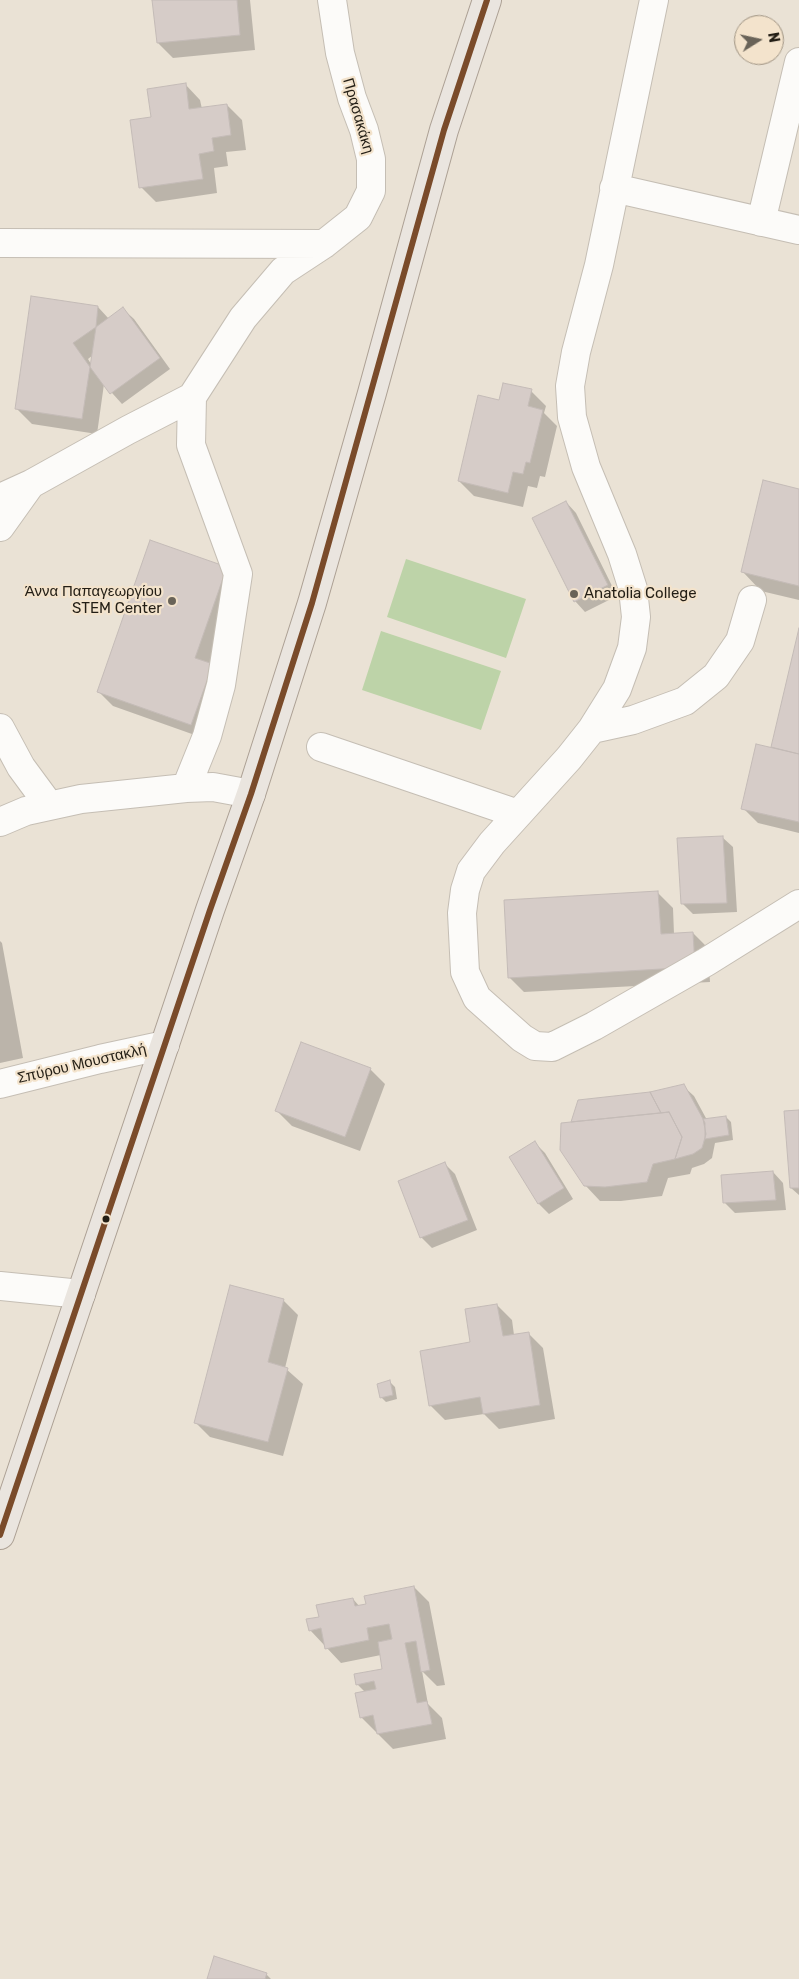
<!DOCTYPE html>
<meta charset="utf-8">
<style>
body{margin:0}
#map{position:relative;width:799px;height:1979px;overflow:hidden;background:#eae2d5;font-family:Rubik,sans-serif}
canvas{display:block}
.north{position:absolute;left:734px;top:15px;width:50px;height:50px;box-sizing:border-box;background:#f3e3cc;border:1px solid #a09483;border-radius:50%;rotate:80deg;font-size:14px;font-weight:700;line-height:20px;text-align:center;color:#231e15}
.north::after{content:'';display:block;margin:auto;width:18px;height:22px;background:#696358;clip-path:polygon(50% 0,100% 100%,50% 72%,0 100%)}
</style>
<div id="map">
<canvas width="799" height="1979"></canvas>
<div class="north">N</div>
</div>
<script>
const g = document.querySelector('canvas').getContext('2d');
g.lineJoin = 'round';
function fill(path, color) { g.fillStyle = color; g.fill(path, 'evenodd'); }
const poly = rows => new Path2D(rows.map(r => 'M' + r).join(''));
function stroke(path, color, width, dash) { g.strokeStyle = color; g.lineWidth = width; g.lineCap = dash ? 'butt' : 'round'; g.setLineDash(dash || []); g.stroke(path); }
function write(font, color, halo, rows, align = 'center') {
  g.font = font + ' Rubik,sans-serif'; g.lineWidth = 4.5; g.setLineDash([]); g.textBaseline = 'middle'; g.strokeStyle = halo; g.fillStyle = color; for (const [text, x, y, turn = 0] of rows) {
    g.save(); g.translate(x, y); g.rotate((+turn || 0) * Math.PI / 180); g.textAlign = isNaN(turn) ? turn : align; if (halo) g.strokeText(text, 0, 0); g.fillText(text, 0, 0); g.restore();
  }
}
fill(poly([
 [406,559,526,599,506,658,387,617],
 [381,631,501,671,481,730,362,690]
]), '#bdd3a8');
fill(poly([
 [154,0,250,0,255,50,173,58,158,43],
 [185,84,200,100,202,109,227,105,242,120,246,150,226,152,228,166,214,168,217,193,156,202,141,187,153,118],
 [98,307,109,319,123,309,134,319,170,369,122,404,104,384,97,434,32,424,17,409],
 [93,355,91,364,88,359],
 [531,391,546,406,544,413,557,426,545,477,540,476,537,488,528,486,523,507,474,496,459,481,500,401],
 [799,490,799,600,761,591,743,572],
 [566,502,576,513,617,596,585,612,575,601],
 [150,542,241,583,206,739,113,706,98,691],
 [799,633,799,833,758,823,743,808,775,750,772,747],
 [722,837,733,847,737,912,693,914,682,903],
 [658,893,673,908,674,934,693,933,708,948,710,982,524,992,509,977],
 [0,941,2,943,23,1058,0,1063],
 [370,1069,385,1084,360,1151,292,1126,277,1111],
 [683,1086,694,1096,707,1120,726,1117,731,1122,733,1140,715,1143,712,1158,704,1164,692,1168,690,1174,668,1178,662,1196,621,1201,600,1201,585,1185,572,1123,650,1093],
 [799,1112,799,1195,791,1188],
 [535,1143,545,1153,573,1199,549,1214,539,1204],
 [445,1164,455,1174,477,1230,432,1248,421,1237],
 [773,1172,783,1183,786,1210,735,1213,725,1203],
 [283,1300,298,1315,285,1368,303,1384,283,1456,210,1437,195,1422],
 [497,1305,512,1320,514,1335,528,1333,543,1348,555,1419,499,1429,484,1414,445,1420,430,1405],
 [390,1382,395,1387,397,1399,386,1402,381,1397],
 [414,1587,429,1602,445,1685,437,1686,422,1671,428,1704,442,1718,446,1739,393,1749,361,1717,365,1692,357,1684,384,1670,381,1655,341,1663,310,1630,320,1618,353,1599,360,1607],
 [266,1974,271,1979,208,1979]
]), '#0003');
const building = poly([
 [152,0,237,0,240,35,157,43,152,0],
 [186,83,189,109,227,104,231,135,212,138,214,151,199,154,203,179,139,188,130,120,151,117,147,89,186,83],
 [31,296,98,306,96,327,73,343,90,367,82,419,15,409,31,296],
 [123,307,160,358,110,394,90,367,96,327,123,307],
 [503,383,532,389,528,406,543,410,530,463,526,462,523,474,513,472,508,493,458,481,478,395,499,400,503,383],
 [763,480,799,489,799,586,741,572,763,480],
 [566,501,608,585,574,602,532,518,566,501],
 [150,540,227,567,195,658,213,664,191,725,97,692,150,540],
 [799,628,799,754,771,747,799,628],
 [756,744,799,754,799,822,741,809,756,744],
 [723,836,727,903,681,904,677,838,723,836],
 [658,891,661,934,693,932,695,967,508,978,504,900,658,891],
 [301,1042,371,1068,345,1137,275,1111,301,1042],
 [684,1084,703,1119,706,1134,702,1148,693,1154,675,1159,682,1137,669,1112,661,1113,650,1092,684,1084],
 [650,1092,661,1113,571,1122,578,1100,650,1092],
 [799,1110,799,1188,790,1188,784,1111,799,1110],
 [669,1112,682,1137,675,1159,653,1164,647,1182,605,1187,584,1186,560,1150,561,1123,669,1112],
 [726,1116,729,1135,705,1139,705,1123,703,1119,726,1116],
 [535,1141,564,1188,538,1204,509,1157,535,1141],
 [445,1162,468,1220,420,1238,398,1181,445,1162],
 [773,1171,776,1200,723,1203,721,1175,773,1171],
 [230,1285,284,1299,268,1362,288,1368,268,1442,194,1423,230,1285],
 [497,1304,503,1336,529,1332,540,1405,483,1414,480,1397,429,1406,420,1351,470,1342,465,1309,497,1304],
 [390,1380,393,1395,380,1398,377,1384,390,1380],
 [414,1586,430,1670,421,1672,416,1641,405,1643,417,1703,427,1701,432,1724,377,1734,373,1715,360,1718,355,1693,376,1689,374,1681,356,1685,354,1674,382,1669,378,1642,392,1639,389,1624,367,1628,369,1640,325,1649,321,1628,309,1631,306,1619,319,1617,316,1605,353,1598,355,1606,366,1604,364,1596,414,1586],
 [214,1956,267,1973,265,1979,207,1979,214,1956]
]);
fill(building, '#d6ccc8');
stroke(building, '#c4bbb7', 1);
const minor = poly([
 [654,0,599,265,576,352,570,386,572,417,586,467,622,554,633,589,636,617,632,648,617,689,592,729,569,758,492,843,471,871,465,890,462,913,465,972,477,998,522,1038,535,1046,552,1047,594,1026,706,962,799,904],
 [614,188,799,230],
 [761,222,799,62],
 [0,243,324,244],
 [0,498,31,484,128,430,192,397],
 [0,527,30,485],
 [0,728,21,767,49,805],
 [592,729,633,720,685,701,716,676,740,641,752,600],
 [321,747,518,814],
 [186,788,207,736,221,685,238,574,191,445,192,397,243,318,283,271,324,244,358,217,371,191,371,159,364,130,352,98,340,53,332,0],
 [0,822,26,811,81,799,186,788,213,787,251,794],
 [0,1084,100,1059,165,1045],
 [0,1286,81,1294]
]);
const major = poly([
 [0,1535,210,910,251,794,312,603,372,393,444,130,487,0]
]);
stroke(minor, '#c5beb4', 30);
stroke(major, '#aca094', 30);
stroke(minor, '#fcfbf9', 28);
stroke(major, '#eae5df', 28);
stroke(poly([
 [0,1535,210,910,251,794,312,603,444,130,487,0]
]), '#7a4b2a', 6);
for (const [x, y, r, color] of [
 [574,594,5,"#696358"],
 [172,601,5,"#696358"],
 [106,1219,4.5,"#231e15"]
]) { const dot = new Path2D(); dot.arc(x, y, r, 0, 2 * Math.PI); g.fillStyle = color; g.fill(dot); stroke(dot, '#f3e3cc', 2); }
write('15px', '#231e15', '#f3e3cc', [
 ["Πρασακάκη",358,116,74],
 ["Σπύρου Μουστακλή",82,1064,-13]
]);
write('15px', '#231e15', '#f3e3cc', [
 ["Άννα Παπαγεωργίου",162,592],
 ["STEM Center",162,609],
 ["Anatolia College",584,594,"left"]
], 'right');
</script>
